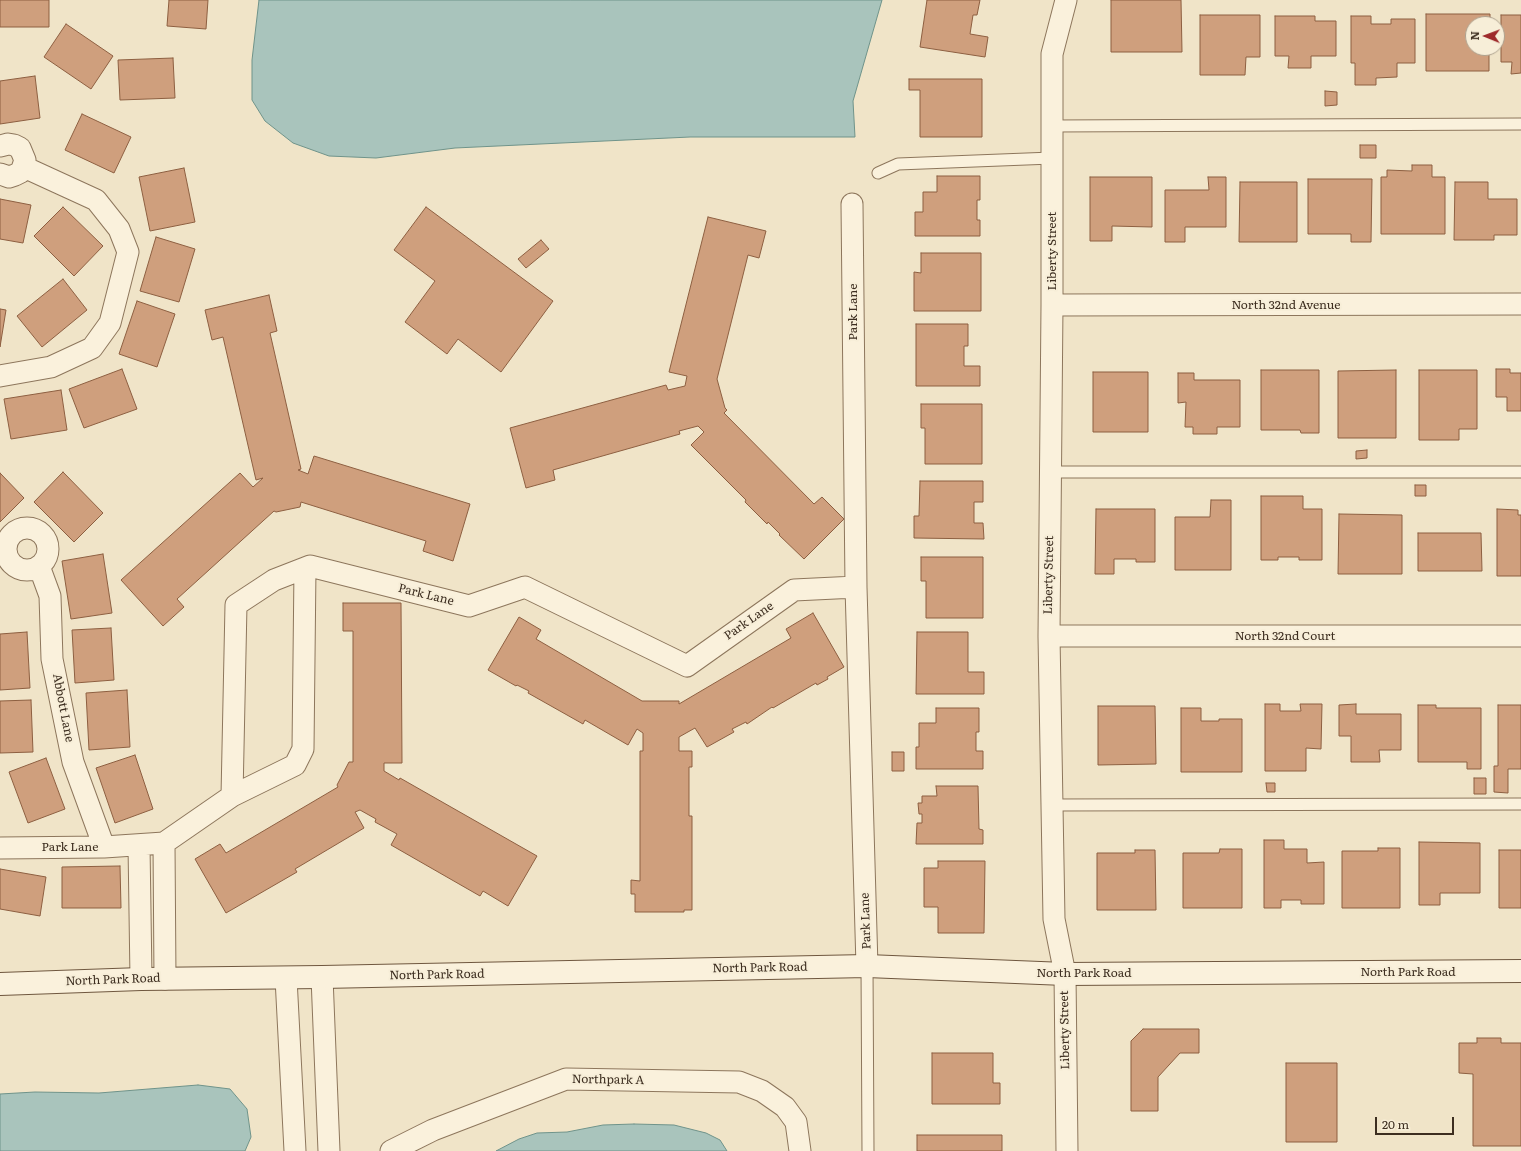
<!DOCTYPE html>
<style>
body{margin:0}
#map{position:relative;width:1521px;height:1151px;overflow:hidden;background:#f0e4c8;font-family:Literata,serif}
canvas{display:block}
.north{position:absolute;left:1465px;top:16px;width:40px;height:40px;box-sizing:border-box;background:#f7eed8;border:1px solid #ada18e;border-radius:50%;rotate:271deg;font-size:11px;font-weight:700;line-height:16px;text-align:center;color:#3d2e20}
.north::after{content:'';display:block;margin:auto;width:14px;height:18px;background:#9e2a2b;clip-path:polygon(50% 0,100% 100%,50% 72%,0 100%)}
.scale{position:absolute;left:1375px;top:1117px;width:79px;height:18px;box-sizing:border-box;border:2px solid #3d2e20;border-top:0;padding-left:5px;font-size:12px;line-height:14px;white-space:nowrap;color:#3d2e20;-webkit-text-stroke:3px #f7eed8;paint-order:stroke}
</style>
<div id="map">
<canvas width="1521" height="1151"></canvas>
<div class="north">N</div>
<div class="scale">20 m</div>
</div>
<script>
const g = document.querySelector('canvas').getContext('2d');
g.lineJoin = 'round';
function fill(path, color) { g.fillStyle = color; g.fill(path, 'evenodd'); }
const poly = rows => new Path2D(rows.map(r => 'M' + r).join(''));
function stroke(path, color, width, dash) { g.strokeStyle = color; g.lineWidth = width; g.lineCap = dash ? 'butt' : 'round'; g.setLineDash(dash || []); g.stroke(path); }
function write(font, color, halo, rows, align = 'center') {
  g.font = font + ' Literata,serif'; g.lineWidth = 4; g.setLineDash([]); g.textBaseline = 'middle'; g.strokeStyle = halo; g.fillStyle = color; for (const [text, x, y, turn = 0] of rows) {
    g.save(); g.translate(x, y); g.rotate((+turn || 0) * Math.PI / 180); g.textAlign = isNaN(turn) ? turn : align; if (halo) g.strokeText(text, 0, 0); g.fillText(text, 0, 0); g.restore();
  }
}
const water = poly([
 [259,0,882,0,853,101,855,137,690,137,455,148,376,158,329,156,293,143,265,121,252,100,252,60,259,0],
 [198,1085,230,1089,247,1109,251,1137,245,1151,0,1151,0,1094,35,1092,99,1093,198,1085],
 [634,1124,674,1125,706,1133,720,1140,727,1151,496,1151,519,1139,537,1133,567,1132,603,1125,634,1124]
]);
fill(water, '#a9c4bc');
stroke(water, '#6f938a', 1);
const building = poly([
 [0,0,49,0,49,27,0,27,0,0],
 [169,0,208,0,206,29,167,26,169,0],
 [927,0,980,0,977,15,973,15,970,34,988,37,985,57,920,47,927,0],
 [1111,0,1181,0,1182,52,1111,52,1111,0],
 [1426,14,1490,14,1490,24,1473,24,1473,48,1489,48,1489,71,1426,71,1426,14],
 [1200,15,1260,15,1260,57,1246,57,1245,75,1200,75,1200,15],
 [1501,15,1521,15,1521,73,1511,74,1512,62,1501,62,1501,15],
 [1275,16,1315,16,1315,21,1336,21,1336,56,1311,56,1311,68,1288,68,1289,56,1275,56,1275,16],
 [1351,16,1371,16,1371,24,1391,24,1391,19,1415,19,1415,63,1397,63,1397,77,1376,78,1376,85,1355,85,1355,63,1351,63,1351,16],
 [66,24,113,56,91,89,44,57,66,24],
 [173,58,175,98,120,100,118,60,173,58],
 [35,76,40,118,0,124,0,81,35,76],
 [909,79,982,79,982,137,920,137,920,90,909,90,909,79],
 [1325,91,1337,92,1337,105,1325,106,1325,91],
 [82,114,131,137,114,173,65,150,82,114],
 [1360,145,1376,145,1376,158,1360,158,1360,145],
 [1412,165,1432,165,1432,177,1445,177,1445,234,1381,234,1381,177,1387,177,1387,170,1412,171,1412,165],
 [184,168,195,222,150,231,139,177,184,168],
 [937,176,980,176,980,200,977,200,977,220,980,220,980,236,915,236,915,212,923,212,923,192,937,192,937,176],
 [1090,177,1152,177,1152,227,1112,226,1112,241,1090,241,1090,177],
 [1208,177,1226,177,1226,227,1185,227,1185,242,1165,242,1165,190,1209,190,1208,177],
 [1308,179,1372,179,1371,242,1351,242,1351,234,1308,234,1308,179],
 [1240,182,1297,182,1297,242,1239,242,1240,182],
 [1455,182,1488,182,1488,199,1517,199,1517,235,1494,235,1494,240,1454,240,1455,182],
 [0,199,31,205,23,243,0,239,0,199],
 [63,207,103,246,74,276,34,236,63,207],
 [426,207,553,301,501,372,458,339,447,354,405,322,435,281,394,250,426,207],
 [708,217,766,231,759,258,748,255,717,379,725,408,727,410,724,413,814,504,822,497,844,519,804,559,779,535,780,534,768,522,767,524,745,502,746,500,691,445,704,432,698,426,679,431,680,434,553,470,555,480,526,488,510,428,666,385,668,390,685,386,687,376,669,372,708,217],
 [156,237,195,249,179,302,140,291,156,237],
 [541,240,549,249,526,268,518,259,541,240],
 [921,253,981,253,981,311,914,311,914,272,921,273,921,253],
 [63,279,87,310,42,347,17,316,63,279],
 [269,295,277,331,270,333,301,469,298,470,308,474,314,456,470,504,453,561,423,551,426,541,301,502,300,507,276,512,274,511,177,599,184,607,163,626,121,580,240,473,253,487,263,478,256,480,223,337,212,340,205,310,269,295],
 [137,301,175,314,157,367,119,354,137,301],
 [0,309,6,310,0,347,0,309],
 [916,324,968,324,968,346,964,346,964,366,980,366,980,386,916,386,916,324],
 [122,369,137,409,84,428,69,389,122,369],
 [1496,369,1510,369,1510,373,1521,373,1521,411,1507,411,1507,397,1496,397,1496,369],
 [1261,370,1319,370,1319,433,1301,433,1300,430,1261,430,1261,370],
 [1396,370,1396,438,1338,438,1338,371,1396,370],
 [1419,370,1477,370,1477,429,1459,429,1459,440,1419,440,1419,370],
 [1093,372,1148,372,1148,432,1093,432,1093,372],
 [1178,373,1194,373,1194,380,1240,380,1240,427,1217,427,1217,434,1193,434,1193,427,1185,427,1186,402,1178,403,1178,373],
 [61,390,67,430,11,439,4,399,61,390],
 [921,404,982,404,982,464,925,464,925,428,921,428,921,404],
 [1367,450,1367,458,1356,459,1356,451,1367,450],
 [63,472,103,513,74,542,34,502,63,472],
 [0,473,24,498,0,522,0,473],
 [920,481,983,481,983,502,974,502,974,523,983,523,984,539,914,538,914,516,919,516,920,481],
 [1415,485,1426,485,1426,496,1415,496,1415,485],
 [1261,496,1303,496,1303,509,1322,509,1322,560,1299,560,1299,557,1278,557,1278,560,1261,560,1261,496],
 [1211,500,1231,500,1231,570,1175,570,1175,517,1210,517,1211,500],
 [1096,509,1155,509,1155,562,1136,562,1136,559,1114,559,1114,574,1095,574,1096,509],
 [1497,509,1518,510,1518,515,1521,515,1521,576,1497,576,1497,509],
 [1339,514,1402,515,1402,574,1338,574,1339,514],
 [1418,533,1481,533,1482,571,1418,571,1418,533],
 [103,554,112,613,71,619,62,561,103,554],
 [921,557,983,557,983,618,926,618,926,581,921,581,921,557],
 [343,603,401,603,402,763,384,763,384,771,399,780,400,778,537,856,508,906,483,891,480,896,391,845,397,834,375,822,376,819,360,810,355,812,364,828,295,869,297,872,226,913,195,859,220,844,226,853,338,787,337,785,349,762,353,762,353,631,343,631,343,603],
 [813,613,844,667,827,677,828,679,817,685,816,683,773,708,772,707,747,724,746,722,732,729,734,732,707,747,695,728,679,737,679,751,692,751,692,767,689,767,689,816,692,816,692,910,684,910,684,912,635,912,635,894,631,894,631,880,640,881,640,751,643,751,643,733,637,729,628,745,585,720,583,724,528,693,529,691,517,685,516,686,488,670,519,617,541,630,536,639,642,701,679,701,679,704,791,638,786,629,813,613],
 [111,628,114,680,75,683,72,630,111,628],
 [27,632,30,688,0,690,0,634,27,632],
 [917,632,968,632,968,672,984,672,984,694,916,694,917,632],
 [127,690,130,747,89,750,86,693,127,690],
 [31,700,33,752,0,753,0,701,31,700],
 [1265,704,1280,704,1280,711,1301,711,1300,704,1322,704,1321,749,1306,748,1306,771,1265,771,1265,704],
 [1356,704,1356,714,1401,714,1401,750,1379,750,1380,762,1351,762,1351,736,1339,736,1339,705,1356,704],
 [1418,705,1436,705,1436,708,1481,708,1481,769,1467,769,1467,762,1418,762,1418,705],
 [1498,705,1521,705,1521,769,1508,769,1508,793,1494,792,1494,766,1498,766,1498,705],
 [1098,706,1155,706,1156,764,1098,765,1098,706],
 [936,708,979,708,979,732,976,732,976,751,983,751,983,769,916,769,916,747,919,747,919,723,936,723,936,708],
 [1181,708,1201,708,1201,721,1219,721,1219,719,1242,719,1242,772,1181,772,1181,708],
 [892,752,904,752,904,771,892,771,892,752],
 [135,755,153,809,115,823,96,768,135,755],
 [46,758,65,809,28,823,9,772,46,758],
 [1474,778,1486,778,1486,794,1474,794,1474,778],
 [1266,783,1275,783,1275,792,1267,792,1266,783],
 [936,786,978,786,979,829,983,830,983,844,916,844,917,823,922,823,922,814,919,814,918,803,922,803,922,796,937,796,936,786],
 [1264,840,1284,840,1284,849,1307,849,1307,863,1324,862,1324,904,1301,904,1301,900,1281,900,1281,908,1264,908,1264,840],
 [1419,842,1480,843,1480,893,1440,893,1440,905,1419,905,1419,842],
 [1378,848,1400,848,1400,908,1342,908,1342,851,1378,851,1378,848],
 [1220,849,1242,849,1242,908,1183,908,1183,853,1219,853,1220,849],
 [1135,850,1155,850,1156,910,1097,910,1097,853,1135,853,1135,850],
 [1499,850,1521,850,1521,908,1499,908,1499,850],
 [938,861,985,861,984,933,938,933,938,907,924,907,924,868,938,868,938,861],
 [120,866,121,908,62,908,62,867,120,866],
 [0,869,46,877,40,916,0,909,0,869],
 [1143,1029,1199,1029,1199,1053,1180,1053,1158,1077,1158,1111,1131,1111,1131,1041,1143,1029],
 [1477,1038,1501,1038,1501,1043,1521,1043,1521,1146,1473,1146,1473,1074,1459,1073,1459,1043,1477,1043,1477,1038],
 [932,1053,993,1053,993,1083,1000,1083,1000,1104,932,1104,932,1053],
 [1286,1063,1337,1063,1337,1142,1286,1142,1286,1063],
 [917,1135,1002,1135,1002,1151,917,1151,917,1135]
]);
fill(building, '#cf9f7d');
stroke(building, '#8d5f41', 1);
const lane = poly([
 [1052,126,1521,124],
 [878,173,898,164,1052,158],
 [1050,472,1521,472],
 [1052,805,1521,804],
 [867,966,868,1151]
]);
const street = poly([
 [1066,0,1052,54,1052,305,1049,636,1054,919,1065,974,1067,1151],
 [0,146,8,144,14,145,20,148,25,160,21,172,15,175,9,177,0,174],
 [852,204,856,587,867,966],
 [1052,305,1521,304],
 [0,376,51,367,92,348,110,323,128,252,119,229,96,200,24,167],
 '6 549a21 21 0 1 1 42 0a21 21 0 1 1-42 0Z',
 [39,566,50,596,52,659,73,762,104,847],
 [1049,636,1521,636],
 [232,796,236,605,274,580,310,566,469,606,525,587,687,666,794,590,856,587],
 [164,843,165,979],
 [139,845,141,979],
 [0,848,104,847,164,843,232,796,295,765,303,749,305,568],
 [322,977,329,1151],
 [286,978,295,1151],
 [391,1151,433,1130,566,1079,739,1082,762,1091,785,1107,796,1122,800,1151]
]);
const secondary = poly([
 [0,984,141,979,322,977,867,966,1065,974,1521,971]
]);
stroke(lane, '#8d765c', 13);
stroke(street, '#8d765c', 23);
stroke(secondary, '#6f573f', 24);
stroke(lane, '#faf1dc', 11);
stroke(street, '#faf1dc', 21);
stroke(secondary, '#faf1dc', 22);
write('12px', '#3d2e20', '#f7eed8', [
 ["Liberty Street",1052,251,-90],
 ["North 32nd Avenue",1286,305],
 ["Park Lane",853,312,-90],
 ["Liberty Street",1049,575,-89],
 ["Park Lane",426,595,14],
 ["Park Lane",749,621,-35],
 ["North 32nd Court",1285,636],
 ["Abbott Lane",63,708,79],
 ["Park Lane",70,847],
 ["Park Lane",866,921,-92],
 ["North Park Road",760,968,-1],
 ["North Park Road",1408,972],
 ["North Park Road",1084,973],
 ["North Park Road",437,975,-1],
 ["North Park Road",113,980,-2],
 ["Liberty Street",1065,1030,-91],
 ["Northpark A",608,1080,1]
]);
</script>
